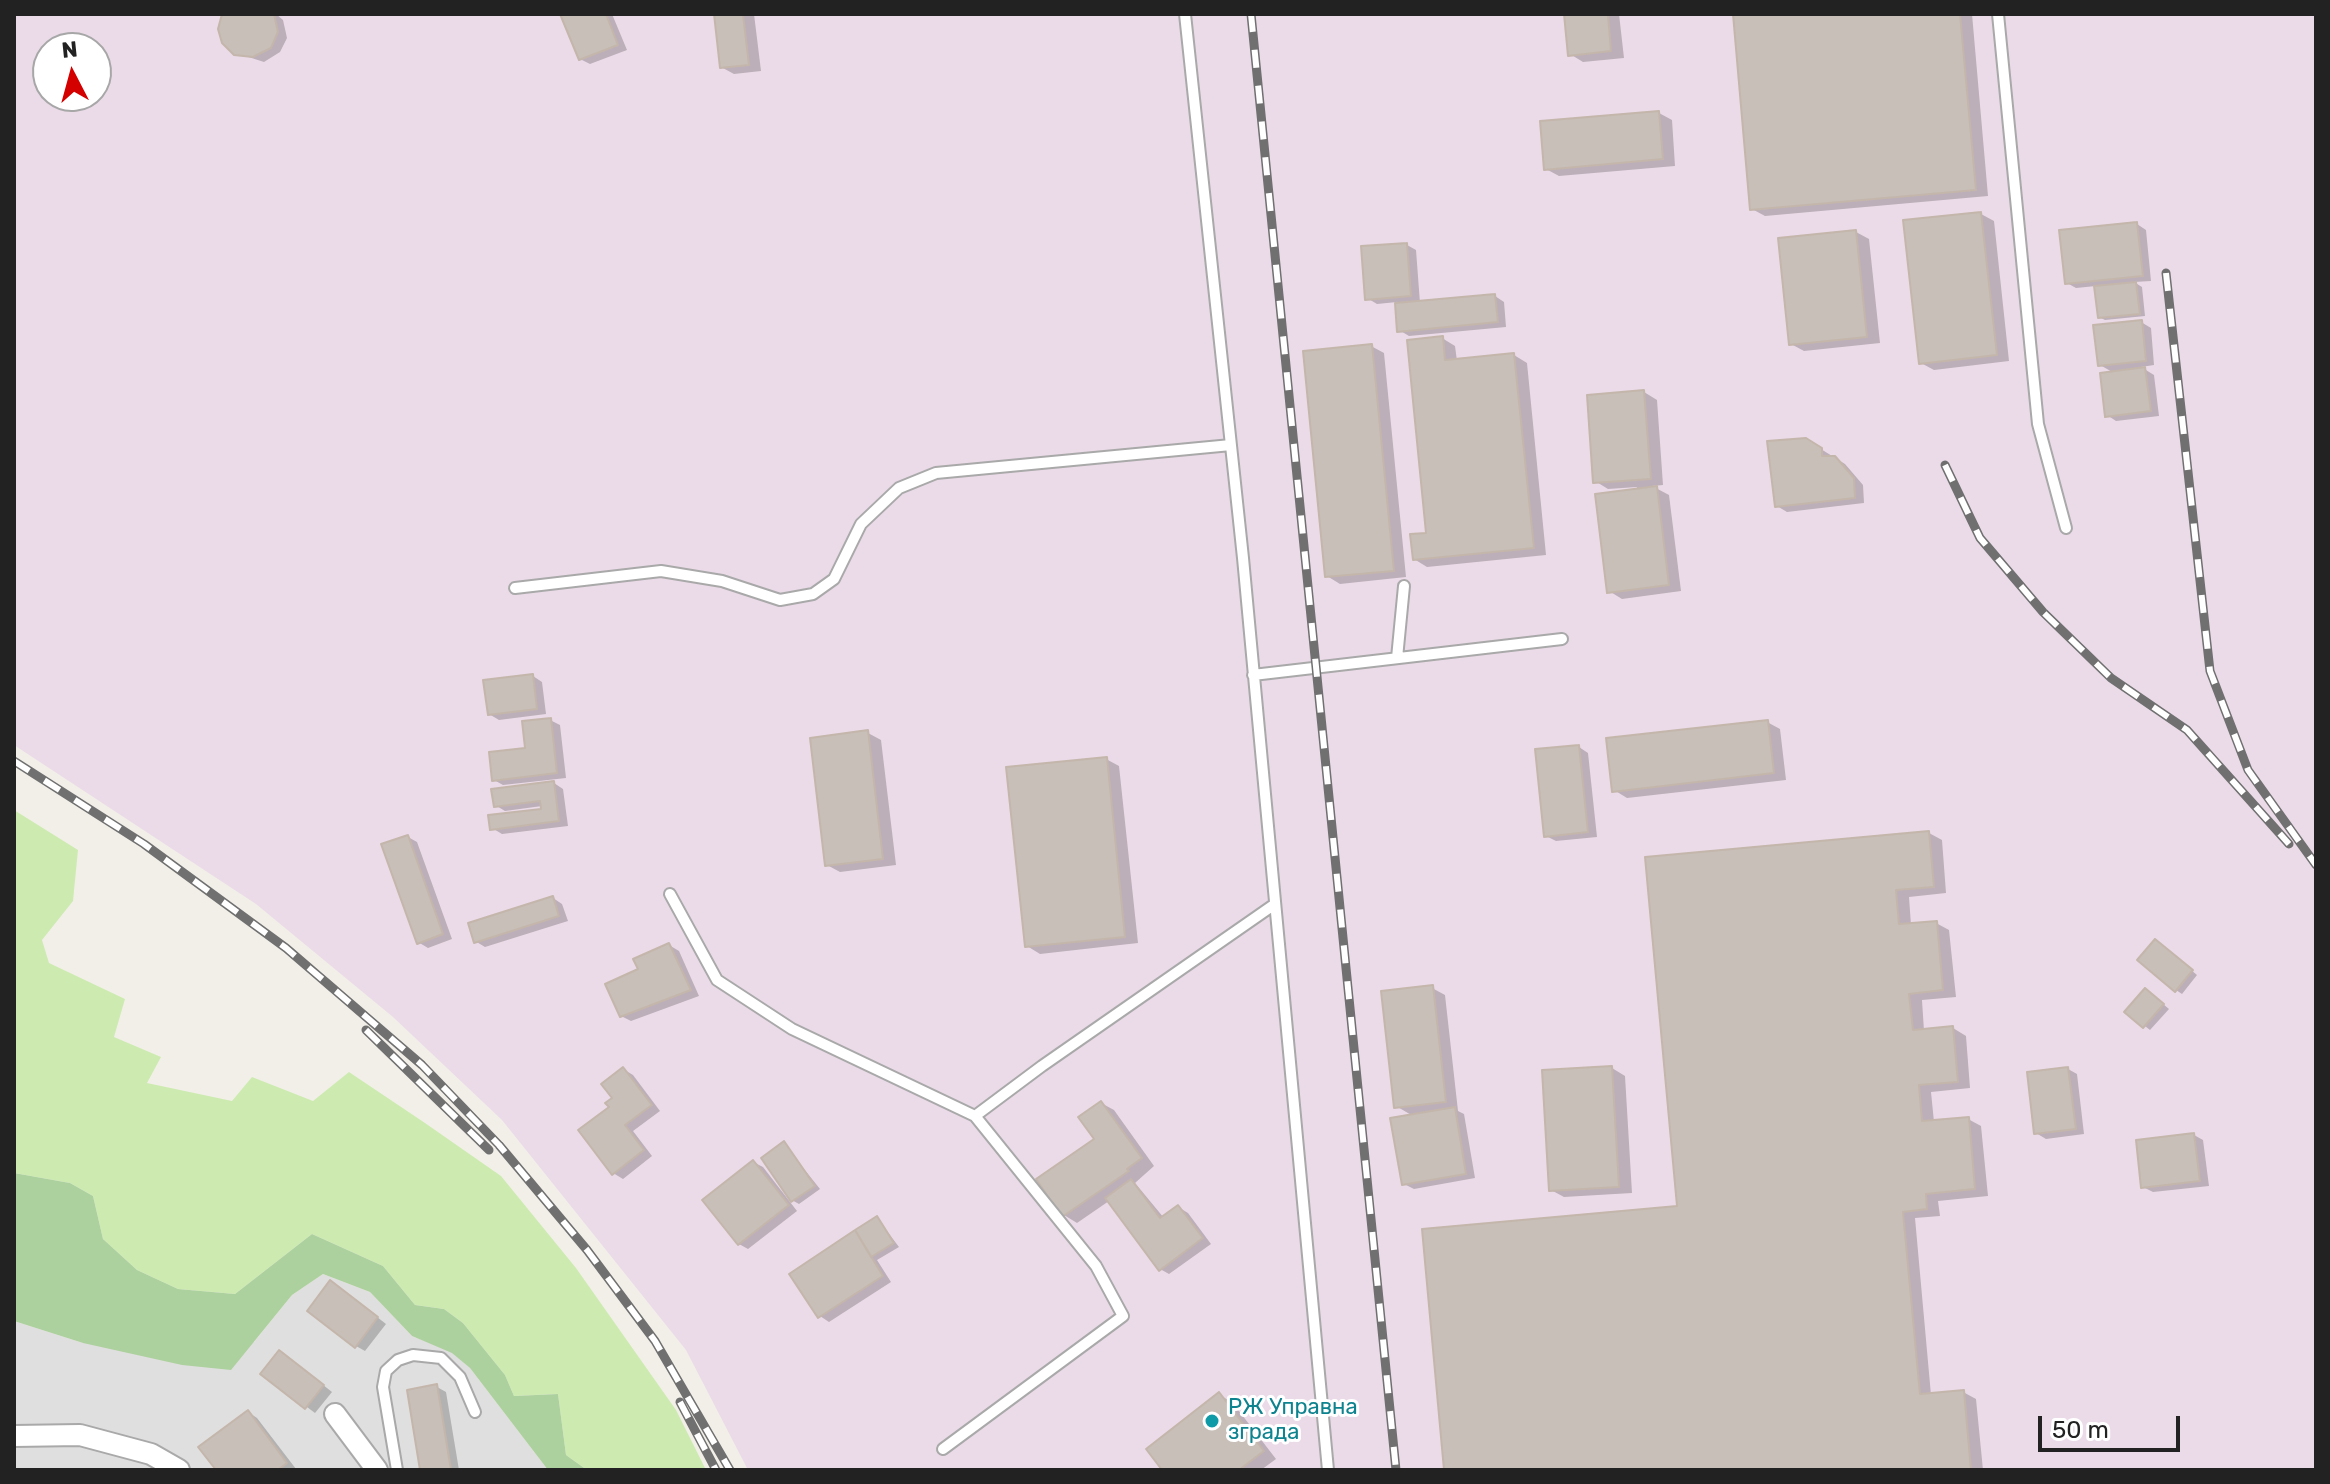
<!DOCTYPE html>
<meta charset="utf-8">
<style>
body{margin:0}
#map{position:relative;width:2330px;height:1484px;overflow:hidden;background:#f2efe9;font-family:Rubik,sans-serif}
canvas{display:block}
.frame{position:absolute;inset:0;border:16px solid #222;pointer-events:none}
.north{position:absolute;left:32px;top:32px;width:80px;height:80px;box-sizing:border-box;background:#fff;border:2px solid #a7a7a7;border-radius:50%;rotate:354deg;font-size:22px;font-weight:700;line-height:32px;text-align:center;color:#222}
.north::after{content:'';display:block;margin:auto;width:28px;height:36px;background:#d40000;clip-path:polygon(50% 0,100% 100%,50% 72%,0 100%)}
.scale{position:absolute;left:2038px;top:1416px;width:142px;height:36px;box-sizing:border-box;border:4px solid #222;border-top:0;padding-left:10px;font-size:24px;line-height:28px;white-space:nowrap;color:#222;-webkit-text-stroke:6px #fff;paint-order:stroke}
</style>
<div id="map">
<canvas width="2330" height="1484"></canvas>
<div class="frame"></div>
<div class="north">N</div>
<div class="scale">50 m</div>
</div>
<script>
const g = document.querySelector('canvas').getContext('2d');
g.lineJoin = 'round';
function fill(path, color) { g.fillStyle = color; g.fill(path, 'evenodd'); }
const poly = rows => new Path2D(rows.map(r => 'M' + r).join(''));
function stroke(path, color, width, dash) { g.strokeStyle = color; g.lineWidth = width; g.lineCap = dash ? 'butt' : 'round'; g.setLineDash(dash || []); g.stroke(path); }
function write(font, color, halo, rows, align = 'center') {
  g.font = font + ' Rubik,sans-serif'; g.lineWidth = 6; g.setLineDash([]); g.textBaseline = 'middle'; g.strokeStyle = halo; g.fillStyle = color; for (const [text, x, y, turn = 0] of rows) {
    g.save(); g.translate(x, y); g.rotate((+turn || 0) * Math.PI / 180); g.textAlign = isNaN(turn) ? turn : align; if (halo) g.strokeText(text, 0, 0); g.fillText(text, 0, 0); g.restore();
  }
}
fill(poly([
 [323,1274,370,1292,412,1336,452,1352,470,1368,548,1470,14,1470,14,1321,83,1343,254,1342,292,1295]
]), '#e0dfdf');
fill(poly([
 [14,14,2316,14,2316,1470,748,1470,686,1350,502,1120,393,1017,256,904,14,745],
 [48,48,96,48,96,96,48,96]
]), '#ebdbe8');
fill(poly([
 [14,810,78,850,73,901,42,940,49,963,125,999,114,1037,161,1057,147,1083,232,1101,252,1077,313,1101,349,1072,425,1123,501,1176,576,1268,676,1410,706,1470,587,1470,566,1455,558,1394,514,1396,505,1375,463,1323,444,1309,415,1305,383,1266,312,1234,235,1294,178,1289,137,1270,103,1239,93,1196,70,1183,14,1173]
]), '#cdebb0');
fill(poly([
 [14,1173,70,1183,93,1196,103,1239,137,1270,178,1289,235,1294,312,1234,383,1266,415,1305,444,1309,463,1323,505,1375,514,1396,558,1394,566,1455,587,1470,548,1470,470,1368,452,1353,412,1336,370,1292,323,1274,292,1295,231,1370,182,1365,83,1343,14,1321]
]), '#add19e');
fill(poly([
 [224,14,276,14,283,20,287,38,280,52,264,62,236,53],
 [563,14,612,14,627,50,590,64,580,59],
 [716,14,754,14,761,71,734,74,721,67],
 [1566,14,1619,14,1624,58,1583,62,1570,54],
 [1735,14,1972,14,1988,196,1765,216,1752,209],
 [1659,113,1672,120,1675,166,1559,176,1546,169],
 [1981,214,1994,221,2009,361,1934,370,1921,363],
 [2137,224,2146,230,2151,281,2134,282,2142,287,2145,316,2105,320,2099,317,2096,286,2076,288,2067,283],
 [1856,232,1869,239,1880,343,1804,351,1791,344],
 [1407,245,1416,250,1420,303,1495,296,1504,302,1506,327,1409,336,1399,330,1397,302,1377,304,1367,298],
 [2141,322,2151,328,2154,365,2141,367,2154,375,2159,416,2116,421,2107,415,2114,373,2100,365],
 [1442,338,1455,346,1457,361,1514,355,1527,363,1546,555,1427,567,1414,559,1428,535],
 [1371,346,1384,353,1406,577,1340,584,1327,576],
 [1644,392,1657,400,1663,485,1652,486,1669,495,1681,591,1622,599,1609,591,1637,487,1608,489,1595,481],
 [1816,446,1845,464,1863,485,1864,503,1787,512,1777,506],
 [533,676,542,682,546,714,499,720,489,714],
 [550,720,560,725,566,778,503,785,494,780,527,750],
 [1767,722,1780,729,1786,780,1627,798,1614,790],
 [868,733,881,740,896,865,840,872,827,865],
 [1579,747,1588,753,1597,837,1556,841,1546,836],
 [1106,759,1119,766,1138,943,1040,954,1027,946],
 [554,783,563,789,568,826,502,834,492,828,543,811,542,806,505,811,495,805],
 [1929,833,1942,840,1946,893,1909,897,1911,925,1936,923,1949,930,1956,997,1922,1000,1924,1031,1953,1028,1966,1036,1970,1088,1931,1092,1934,1122,1968,1119,1981,1126,1988,1196,1938,1201,1940,1216,1915,1218,1931,1395,1963,1392,1976,1399,1983,1470,1446,1470,1679,1207],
 [408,837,417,842,452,939,428,948,418,942],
 [553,898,562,904,568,921,485,947,475,941],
 [669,945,679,951,699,996,631,1021,621,1016,640,970],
 [2161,945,2197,975,2182,994,2176,990],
 [1432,988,1445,995,1458,1111,1464,1114,1475,1178,1414,1189,1404,1184,1413,1116,1396,1106],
 [2151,994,2169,1009,2150,1030,2127,1012],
 [1612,1068,1625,1076,1632,1193,1564,1197,1551,1190],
 [623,1069,633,1075,660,1111,633,1131,652,1156,623,1179,613,1173,611,1108],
 [2068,1069,2077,1074,2084,1134,2046,1139,2036,1133],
 [1101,1103,1114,1110,1154,1166,1135,1183,1164,1218,1178,1207,1188,1213,1211,1244,1169,1274,1160,1269,1109,1201,1077,1223,1064,1215,1097,1140],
 [2194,1135,2203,1140,2209,1186,2153,1192,2143,1187],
 [784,1144,820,1189,799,1204,790,1199],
 [753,1162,763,1167,797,1211,748,1249,739,1244],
 [877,1218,899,1247,877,1260,891,1282,829,1322,820,1316],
 [340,1288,386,1324,365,1351,356,1346],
 [289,1358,332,1392,315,1413,263,1374],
 [437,1387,446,1392,459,1470,422,1470],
 [1219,1395,1232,1402,1276,1459,1261,1470,1165,1470],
 [248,1412,257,1418,296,1469,218,1470]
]), '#0003');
const building = poly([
 [222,14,274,14,278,32,271,48,253,57,234,55,222,43,218,29,222,14],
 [560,14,606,14,618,45,579,60,560,14],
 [714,14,743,14,749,65,720,68,714,14],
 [1564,14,1608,14,1611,51,1568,56,1564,14],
 [1733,14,1960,14,1976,190,1750,210,1733,14],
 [1659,111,1663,159,1544,170,1540,121,1659,111],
 [1981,212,1997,355,1919,364,1903,220,1981,212],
 [2137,222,2143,276,2065,284,2059,230,2137,222],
 [1856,230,1867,337,1789,345,1778,238,1856,230],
 [1407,243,1411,296,1365,300,1361,246,1407,243],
 [2136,282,2140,314,2098,318,2094,286,2136,282],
 [1495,294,1498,322,1397,332,1395,303,1495,294],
 [2142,320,2146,361,2098,366,2093,325,2142,320],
 [1443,336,1445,360,1514,353,1534,548,1413,560,1410,534,1426,533,1407,340,1443,336],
 [1372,344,1394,571,1325,577,1303,351,1372,344],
 [2145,367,2151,411,2105,417,2100,373,2145,367],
 [1644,390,1651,479,1593,483,1587,395,1644,390],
 [1806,438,1822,448,1822,456,1835,456,1854,478,1855,498,1775,507,1767,441,1806,438],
 [1657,486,1669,585,1607,593,1595,494,1657,486],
 [533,674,537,709,488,715,483,680,533,674],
 [551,718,557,773,492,781,489,752,525,748,522,721,551,718],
 [1768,720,1774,773,1612,792,1606,738,1768,720],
 [868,730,883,859,825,866,810,738,868,730],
 [1579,745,1588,832,1544,837,1535,749,1579,745],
 [1107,757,1125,937,1025,947,1006,767,1107,757],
 [554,781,559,821,490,830,488,815,541,809,540,801,494,807,491,789,554,781],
 [1929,831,1934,887,1896,890,1899,924,1937,921,1943,990,1909,994,1913,1030,1953,1026,1958,1082,1919,1085,1922,1121,1969,1117,1975,1189,1926,1194,1927,1209,1903,1212,1920,1394,1964,1390,1971,1470,1444,1470,1422,1229,1677,1206,1645,857,1929,831],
 [408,835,443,934,417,944,381,844,408,835],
 [553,896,559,916,474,943,468,923,553,896],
 [2155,939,2193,970,2175,992,2137,960,2155,939],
 [669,943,691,990,620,1017,605,984,638,969,633,959,669,943],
 [1433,985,1446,1102,1394,1108,1381,991,1433,985],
 [2145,988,2164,1004,2143,1028,2124,1012,2145,988],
 [1612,1066,1619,1187,1549,1191,1542,1070,1612,1066],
 [623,1067,652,1105,625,1125,644,1150,612,1175,578,1130,609,1107,605,1103,612,1098,601,1084,623,1067],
 [2068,1067,2076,1129,2034,1134,2027,1072,2068,1067],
 [1101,1101,1142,1158,1127,1169,1129,1171,1062,1217,1036,1179,1094,1139,1078,1117,1101,1101],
 [1455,1107,1466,1174,1402,1185,1390,1118,1455,1107],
 [2194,1133,2200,1181,2141,1188,2136,1140,2194,1133],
 [784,1141,815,1186,791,1202,761,1158,784,1141],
 [753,1160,789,1205,738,1245,702,1200,753,1160],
 [1131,1179,1160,1218,1178,1205,1203,1238,1159,1271,1105,1198,1131,1179],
 [877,1216,894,1243,871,1257,855,1230,877,1216],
 [855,1230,883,1276,818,1318,789,1274,855,1230],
 [330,1280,378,1317,355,1348,307,1311,330,1280],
 [279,1350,324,1385,305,1409,260,1374,279,1350],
 [437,1384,451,1470,420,1470,407,1390,437,1384],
 [1219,1392,1264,1451,1239,1470,1162,1470,1146,1449,1219,1392],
 [248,1410,287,1463,278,1470,216,1470,198,1447,248,1410]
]);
fill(building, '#c7bfb8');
stroke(building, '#c4b6ab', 2);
const lane = poly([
 [1185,14,1243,558,1328,1470],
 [1998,14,2038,424,2066,528],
 [515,588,661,571,722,581,780,600,813,594,834,579,861,524,899,488,936,473,1231,445],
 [1397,658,1404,586],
 [1253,675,1562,639],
 [670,894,717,980,792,1029,975,1116,1096,1266,1123,1316,943,1449],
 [975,1116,1042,1066,1275,904],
 [397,1470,383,1387,386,1371,398,1360,413,1355,441,1358,460,1377,475,1412]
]);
const street = poly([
 [335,1414,377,1470],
 [14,1436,80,1435,151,1454,179,1470]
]);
stroke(lane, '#a9a9a9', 14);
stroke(street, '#a9a9a9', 24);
stroke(lane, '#fff', 10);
stroke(street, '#fff', 20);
const rail = poly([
 [1251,14,1396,1470],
 [2166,273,2210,671,2248,770,2316,865],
 [1945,465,1980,538,2043,612,2111,678,2187,730,2289,844],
 [14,761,144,844,286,948,422,1065,499,1145,587,1250,655,1341,730,1470],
 [366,1030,489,1150],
 [680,1402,716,1470]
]);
stroke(rail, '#707070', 9);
stroke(rail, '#fff', 6, [18]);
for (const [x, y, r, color] of [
 [1212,1421,8,"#0f9aa8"]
]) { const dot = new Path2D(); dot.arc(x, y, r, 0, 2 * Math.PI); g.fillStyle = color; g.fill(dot); stroke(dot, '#fff', 3); }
write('22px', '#0d838f', '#fff', [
 ["РЖ Управна",1228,1408],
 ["зграда",1228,1433]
], 'left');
</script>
